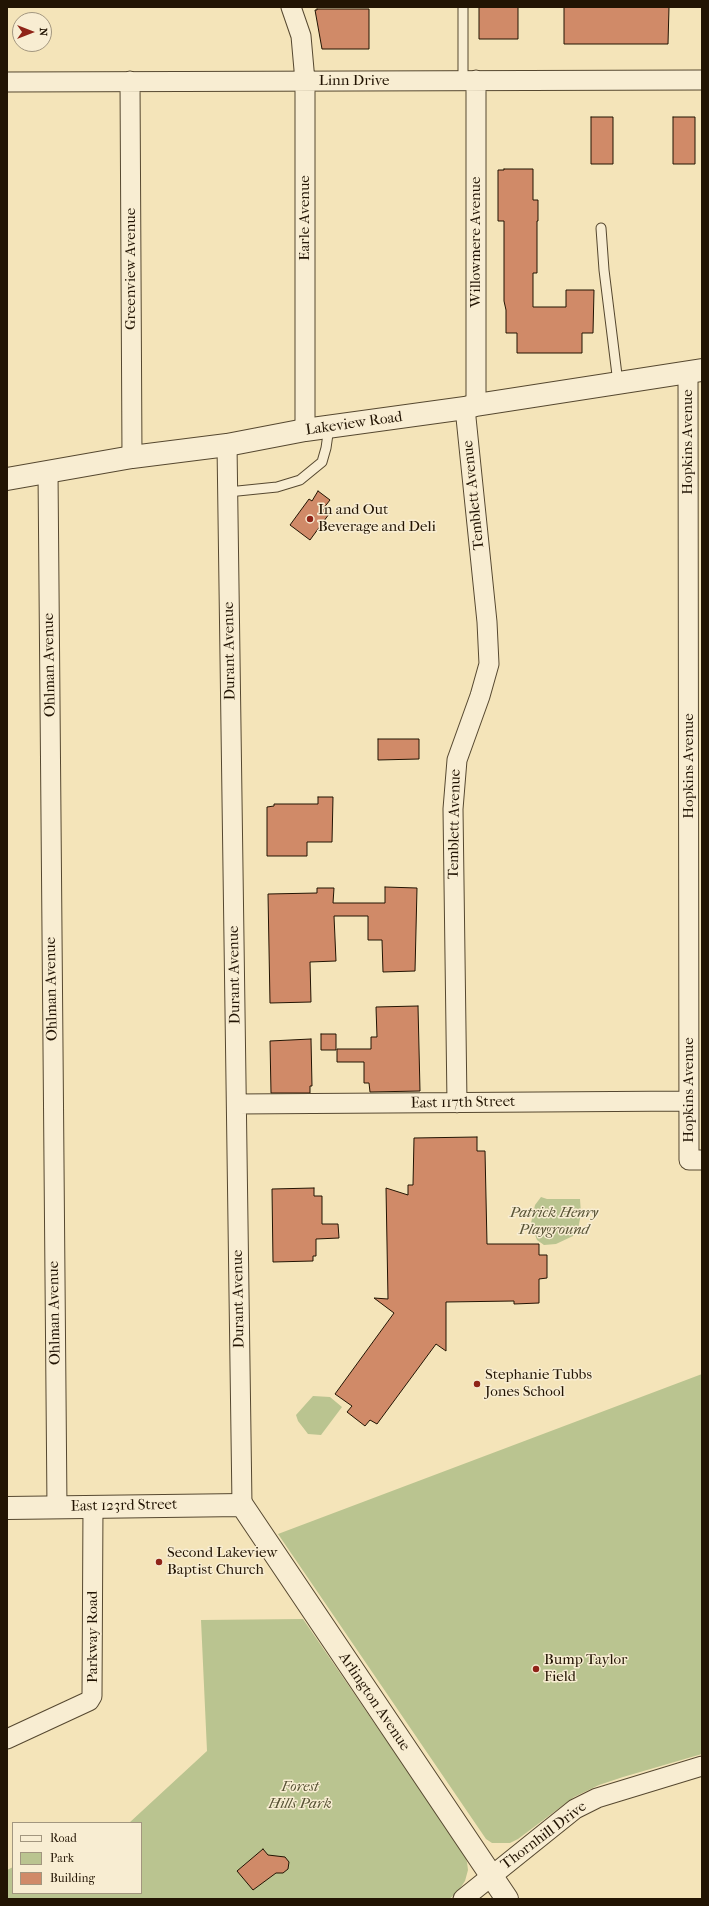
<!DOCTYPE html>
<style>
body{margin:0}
#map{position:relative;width:709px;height:1906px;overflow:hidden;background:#f4e4b9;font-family:"IM FELL French Canon",serif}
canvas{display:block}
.frame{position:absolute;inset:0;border:8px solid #221403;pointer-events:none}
.legend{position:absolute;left:12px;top:1822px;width:130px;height:72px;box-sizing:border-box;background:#f8edd2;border:1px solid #a2967f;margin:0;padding:5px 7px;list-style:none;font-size:12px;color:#221403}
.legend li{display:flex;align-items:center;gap:8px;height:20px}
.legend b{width:20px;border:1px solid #a2967f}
.north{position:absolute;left:12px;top:12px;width:40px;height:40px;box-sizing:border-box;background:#f8edd2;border:1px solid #a2967f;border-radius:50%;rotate:90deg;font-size:11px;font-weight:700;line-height:16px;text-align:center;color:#221403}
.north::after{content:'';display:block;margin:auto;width:14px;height:18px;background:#8f2418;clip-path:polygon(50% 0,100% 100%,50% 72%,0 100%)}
</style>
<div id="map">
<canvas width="709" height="1906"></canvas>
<div class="frame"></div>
<ul class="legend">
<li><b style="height:5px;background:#f8edd2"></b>Road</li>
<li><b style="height:11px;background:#bac490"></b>Park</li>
<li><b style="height:11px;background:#d08a68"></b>Building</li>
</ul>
<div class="north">N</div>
</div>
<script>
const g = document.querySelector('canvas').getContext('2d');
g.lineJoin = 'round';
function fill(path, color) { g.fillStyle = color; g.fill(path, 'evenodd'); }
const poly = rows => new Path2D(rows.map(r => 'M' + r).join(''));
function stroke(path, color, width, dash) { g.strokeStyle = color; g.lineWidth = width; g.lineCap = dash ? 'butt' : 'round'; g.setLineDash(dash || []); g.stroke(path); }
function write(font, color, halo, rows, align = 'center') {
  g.font = font + ' "IM FELL French Canon",serif'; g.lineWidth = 3; g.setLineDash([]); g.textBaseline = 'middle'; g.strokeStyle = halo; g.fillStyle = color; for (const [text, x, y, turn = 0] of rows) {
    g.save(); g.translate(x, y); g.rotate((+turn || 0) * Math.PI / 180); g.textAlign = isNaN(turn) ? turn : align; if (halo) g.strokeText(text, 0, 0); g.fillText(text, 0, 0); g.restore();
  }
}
fill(poly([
 [541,1197,547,1199,580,1199,581,1214,578,1229,573,1236,556,1244,544,1245,537,1240,531,1223,535,1205],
 [702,1374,702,1754,623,1777,599,1785,574,1797,518,1839,510,1843,492,1843,486,1839,278,1534],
 [313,1396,330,1397,342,1407,321,1435,308,1434,298,1421,296,1415],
 [303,1619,464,1854,467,1862,468,1870,465,1881,457,1893,449,1899,7,1899,7,1870,13,1867,13,1893,141,1893,141,1823,129,1823,207,1751,201,1620]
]), '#bac490');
const building = poly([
 [479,7,518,7,518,39,479,39,479,7],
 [564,7,669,7,668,44,564,44,564,7],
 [317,9,369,9,369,49,322,49,315,10,317,10,317,9],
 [591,117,613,117,613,164,591,164,591,117],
 [673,117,695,117,695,164,673,164,673,117],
 [504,169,533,169,533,200,538,200,538,221,537,221,537,273,533,273,533,307,566,307,566,290,594,290,593,333,582,333,582,353,517,353,517,333,506,333,506,310,504,301,504,221,498,221,498,170,504,170,504,169],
 [318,491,330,500,323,509,329,514,310,540,290,525,309,499,312,501,318,491],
 [378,739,419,739,419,759,378,760,378,739],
 [318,797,333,797,332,842,307,842,307,856,267,856,267,807,274,806,274,804,318,804,318,797],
 [385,887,417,888,415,971,383,972,382,940,368,940,368,916,334,916,336,961,310,962,311,1002,270,1003,268,894,317,893,317,888,334,888,333,903,385,903,385,887],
 [418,1006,420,1091,370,1092,369,1083,364,1083,364,1062,337,1062,337,1049,371,1049,371,1037,377,1037,376,1007,418,1006],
 [321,1034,336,1034,336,1050,321,1050,321,1034],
 [311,1039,312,1086,310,1086,310,1093,271,1093,270,1041,311,1039],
 [477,1137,477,1151,485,1151,487,1244,539,1244,539,1255,547,1255,547,1278,539,1279,539,1303,514,1304,514,1301,446,1302,446,1351,436,1344,377,1424,370,1420,365,1426,347,1412,352,1406,335,1394,394,1313,374,1298,388,1299,386,1188,408,1195,408,1185,413,1185,414,1138,477,1137],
 [314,1188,314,1196,322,1196,322,1224,338,1224,339,1238,316,1239,316,1256,313,1256,313,1261,273,1262,272,1189,314,1188],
 [263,1849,268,1855,285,1857,289,1862,288,1869,283,1873,276,1873,253,1890,237,1871,263,1849]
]);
fill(building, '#d08a68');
stroke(building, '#221403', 1);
const service = poly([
 [463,7,463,80],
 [601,228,604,270,618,383],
 [228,492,277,487,300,480,322,462,326,448,329,427]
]);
const minor = poly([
 [291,7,301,36,305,81,305,430],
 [476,80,476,405],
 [130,81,132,457],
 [7,82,702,80],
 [688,372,689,1160,702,1160],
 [227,445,242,1505],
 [48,472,57,1507],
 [457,1103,453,809,457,760,480,696,489,664,487,622,465,408],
 [237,1104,689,1101],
 [7,1739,89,1701,92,1696,93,1506],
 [463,1899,575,1809,597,1798,702,1766]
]);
const tertiary = poly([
 [7,479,132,457,227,445,305,430,465,408,476,405,702,370],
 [7,1508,242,1505,507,1899]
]);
stroke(service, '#564830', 11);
stroke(minor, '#564830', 21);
stroke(tertiary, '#564830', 24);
stroke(service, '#f8edd2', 9);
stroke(minor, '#f8edd2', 19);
stroke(tertiary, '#f8edd2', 22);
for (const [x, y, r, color] of [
 [310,519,4,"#8f2418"],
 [477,1384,4,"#8f2418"],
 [159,1562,4,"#8f2418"],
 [536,1669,4,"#8f2418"]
]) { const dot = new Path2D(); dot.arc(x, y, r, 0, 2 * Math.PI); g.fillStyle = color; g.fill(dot); stroke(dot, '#f8edd2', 1.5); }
write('15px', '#221403', '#f8edd2', [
 ["Linn Drive",354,81],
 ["Earle Avenue",305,218,-90],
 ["Willowmere Avenue",476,242,-90],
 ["Greenview Avenue",131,269,-90],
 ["Lakeview Road",354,424,-8],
 ["Hopkins Avenue",688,442,-90],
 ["Temblett Avenue",474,495,-96],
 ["Durant Avenue",230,651,-91],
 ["Ohlman Avenue",50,665,-91],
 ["Hopkins Avenue",689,766,-90],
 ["Temblett Avenue",455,824,-89],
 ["Durant Avenue",235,975,-91],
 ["Ohlman Avenue",52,989,-91],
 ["Hopkins Avenue",689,1090,-90],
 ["East 117th Street",463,1103,-1],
 ["Durant Avenue",239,1299,-91],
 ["Ohlman Avenue",55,1313,-91],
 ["East 123rd Street",124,1506,-1],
 ["Parkway Road",93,1637,-90],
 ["Arlington Avenue",374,1702,56],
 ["Thornhill Drive",544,1836,-37]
]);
write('15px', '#221403', '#f8edd2', [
 ["In and Out",318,510],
 ["Beverage and Deli",318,527],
 ["Stephanie Tubbs",485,1375],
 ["Jones School",485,1392],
 ["Second Lakeview",167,1553],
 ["Baptist Church",167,1570],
 ["Bump Taylor",544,1660],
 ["Field",544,1677]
], 'left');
write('italic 15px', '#575234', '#f8edd2', [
 ["Patrick Henry",554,1213],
 ["Playground",554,1230],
 ["Forest",300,1787],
 ["Hills Park",300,1804]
]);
</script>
